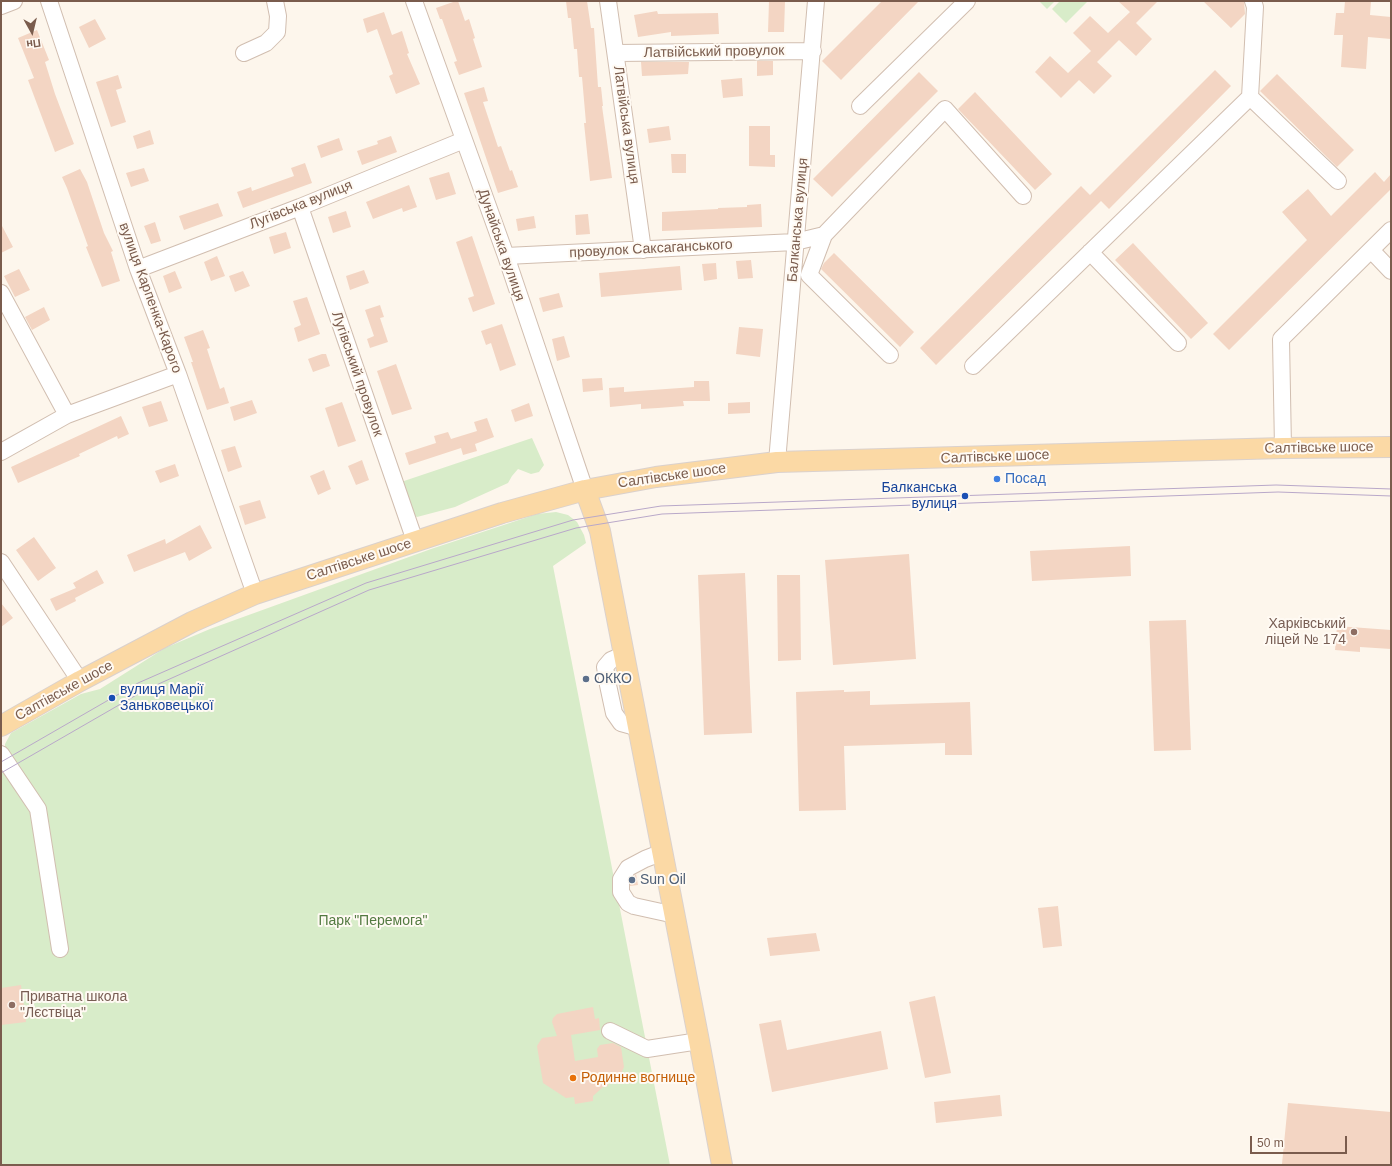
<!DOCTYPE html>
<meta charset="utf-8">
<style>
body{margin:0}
#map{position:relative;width:1392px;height:1166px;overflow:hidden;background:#fdf6ec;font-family:Helvetica,sans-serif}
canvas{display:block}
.frame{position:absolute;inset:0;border:2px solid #7a5c4d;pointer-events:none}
.north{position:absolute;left:12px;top:12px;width:40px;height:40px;-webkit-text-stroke:3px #fffaf3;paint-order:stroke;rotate:172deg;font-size:11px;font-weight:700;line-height:16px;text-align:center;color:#7a5c4d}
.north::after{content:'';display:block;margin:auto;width:14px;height:18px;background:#7a5c4d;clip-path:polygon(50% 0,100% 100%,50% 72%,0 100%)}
.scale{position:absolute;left:1250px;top:1136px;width:97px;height:18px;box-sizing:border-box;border:2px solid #7a5c4d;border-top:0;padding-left:5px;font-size:12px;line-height:14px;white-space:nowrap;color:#7a5c4d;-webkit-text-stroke:3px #fffaf3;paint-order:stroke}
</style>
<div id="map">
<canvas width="1392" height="1166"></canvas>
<div class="frame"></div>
<div class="north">Пн</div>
<div class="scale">50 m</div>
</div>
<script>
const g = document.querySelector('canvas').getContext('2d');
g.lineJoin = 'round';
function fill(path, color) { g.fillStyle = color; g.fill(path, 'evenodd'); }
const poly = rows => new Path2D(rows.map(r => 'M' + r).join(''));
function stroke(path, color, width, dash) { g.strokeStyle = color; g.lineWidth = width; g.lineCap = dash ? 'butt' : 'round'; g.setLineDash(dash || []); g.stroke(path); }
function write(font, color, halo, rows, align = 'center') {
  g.font = font + ' Helvetica,sans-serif'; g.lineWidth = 4; g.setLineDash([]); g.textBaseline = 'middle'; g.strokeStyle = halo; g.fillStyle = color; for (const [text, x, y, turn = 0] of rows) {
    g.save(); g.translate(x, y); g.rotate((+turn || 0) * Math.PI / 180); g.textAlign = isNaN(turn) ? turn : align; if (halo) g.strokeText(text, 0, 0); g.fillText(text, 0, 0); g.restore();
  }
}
fill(poly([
 [1039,1,1055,1,1047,9],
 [1060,1,1088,1,1066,23,1052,9],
 [532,438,544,465,539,472,531,474,518,469,512,476,508,483,455,507,417,517,412,514,403,489,404,481],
 [556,512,568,515,577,522,584,535,586,543,553,566,670,1165,1,1165,1,764,5,752,5,744,11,733,81,694,100,689,165,648,210,629,431,549,537,514]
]), '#d8ecc9');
fill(poly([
 [456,1,458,1,465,21,469,19,475,38,473,39,482,67,459,75,454,62,457,61,442,19,440,19,436,8],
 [566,1,587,1,591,28,594,28,598,87,601,87,603,106,602,106,612,178,590,181,584,123,586,123,582,77,579,77,577,49,574,49,571,18,568,18],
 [769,1,785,1,784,32,768,32],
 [882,1,919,1,841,80,822,61],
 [1118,1,1158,1,1136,23,1152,39,1136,56,1119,40,1097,62,1112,76,1094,94,1079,80,1061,98,1035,72,1050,56,1068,73,1091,51,1073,33,1090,16,1108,33,1130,12],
 [1203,1,1244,1,1245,14,1231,28],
 [1345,1,1371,1,1370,15,1391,17,1391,39,1368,37,1366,69,1341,67,1343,35,1334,35,1336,13,1344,13],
 [657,11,658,14,718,13,719,34,671,36,671,32,638,37,634,15],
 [384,12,392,35,402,31,409,53,407,54,420,84,396,94,389,76,393,74,377,29,367,33,363,19],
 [95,19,106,39,89,48,79,27],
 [37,30,49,60,45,62,55,94,74,144,55,152,28,80,34,78,18,38],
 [757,61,773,61,773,75,757,76],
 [641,62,689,62,688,74,642,76],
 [1215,70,1231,86,1109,209,1101,201,936,365,920,348,1081,186,1090,195],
 [919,72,938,91,832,197,813,179],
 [1277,74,1354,150,1337,167,1260,91],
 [118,75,122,88,116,90,126,122,111,127,96,82],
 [742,78,743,96,723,98,721,80],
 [484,87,488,101,483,102,498,147,501,146,510,171,512,170,518,187,498,193,464,93],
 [975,92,1052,174,1035,190,958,109],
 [669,126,671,140,649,143,647,129],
 [749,126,770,126,770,155,775,155,775,167,749,166],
 [150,130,154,144,137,149,133,136],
 [391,136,397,152,362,165,357,151,378,144,377,141],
 [339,138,343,150,321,158,317,146],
 [671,154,686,154,686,173,672,173],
 [305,163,312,183,243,208,237,192,251,187,252,191,294,176,291,168],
 [144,168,149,181,131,187,126,173],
 [80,169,87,182,104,233,113,251,111,252,120,281,102,287,86,247,88,246,67,188,62,177],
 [449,172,456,194,436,200,429,178],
 [1375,172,1384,182,1391,174,1391,189,1229,350,1213,334,1307,240,1282,212,1308,189,1331,216],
 [409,185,417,207,403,212,402,208,373,219,366,202],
 [218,203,223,216,184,230,179,216],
 [761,204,762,227,662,231,662,212,718,209,718,208,747,207,747,205],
 [346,211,351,227,333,233,328,217],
 [588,214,590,234,576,235,575,215],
 [534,216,536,228,518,231,516,219],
 [155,222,161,241,151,244,144,226],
 [1,224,13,247,1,253],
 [286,232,291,248,274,254,269,237],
 [472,236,495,304,473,312,468,298,474,296,456,242],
 [1133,243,1208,323,1191,339,1115,260],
 [834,253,914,332,900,347,821,269,824,263],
 [217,256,225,276,211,281,204,262],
 [751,260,753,278,738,279,736,261],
 [716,263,717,279,704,281,702,264],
 [680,266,682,290,601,297,599,273],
 [19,269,30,290,15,297,4,276],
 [364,270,369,283,350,290,346,276],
 [175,271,182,288,169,293,163,276],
 [243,271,250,286,235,292,229,276],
 [559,293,563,307,543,312,539,298],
 [307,297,320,334,298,342,294,328,301,325,293,301],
 [380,305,384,317,380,318,388,342,370,348,367,339,374,336,365,310],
 [44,307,50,320,32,330,25,317],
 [502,324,516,365,500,371,491,343,486,345,481,331],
 [739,327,763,329,760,357,736,354],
 [203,330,210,348,207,349,220,389,224,387,229,403,207,410,191,362,193,362,184,337],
 [564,336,570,357,557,361,552,339],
 [322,354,326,354,330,366,313,372,308,359],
 [396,364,412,409,392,415,377,371],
 [602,378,603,390,583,392,582,379],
 [694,381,709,381,710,401,683,401,684,406,658,408,641,409,641,404,610,407,609,388,624,387,624,392,694,387],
 [252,400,257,413,234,421,230,407],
 [161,401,168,421,149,427,142,407],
 [342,402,356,441,338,447,325,408],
 [750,402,750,413,728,414,728,403],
 [529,403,533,416,515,422,511,410],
 [121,416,129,434,118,439,117,436,79,454,80,456,18,483,11,467],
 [487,418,494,437,475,444,477,451,463,455,461,448,409,465,405,453,436,443,434,436,448,432,451,439,477,431,474,422],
 [235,446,242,467,228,472,221,450],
 [362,460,369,480,356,485,348,466],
 [175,464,179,476,160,483,155,471],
 [324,470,331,489,318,495,310,476],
 [260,500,266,518,245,525,239,506],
 [200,525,212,548,189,561,185,552,134,572,127,555,165,539,166,544],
 [34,537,56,568,38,581,16,550],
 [1130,546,1131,576,1032,581,1030,551],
 [909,554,916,659,833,665,825,560],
 [97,570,104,583,75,598,76,601,56,611,50,599,76,588,73,583],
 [745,573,752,733,704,735,698,575],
 [777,575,800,575,801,660,778,661],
 [1,603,13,618,1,627],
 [1186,620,1191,750,1154,751,1149,621],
 [1337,626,1391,630,1391,649,1360,647,1360,652,1335,650],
 [844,690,844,692,870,691,870,705,970,702,972,755,945,755,945,743,844,746,846,810,799,811,796,692],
 [636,874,638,885,630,886,630,882],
 [1058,906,1062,946,1043,948,1038,908],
 [816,933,820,951,770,956,767,938],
 [21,985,26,1022,1,1025,1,988],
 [935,996,951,1073,925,1078,909,1002],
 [593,1007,595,1019,599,1018,600,1030,571,1035,575,1061,598,1057,597,1049,600,1045,613,1043,621,1047,624,1067,621,1074,611,1075,612,1081,608,1082,608,1086,603,1087,593,1096,593,1101,575,1104,574,1097,566,1098,543,1083,537,1046,542,1038,557,1036,552,1022,553,1018,557,1014],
 [781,1020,787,1050,881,1031,888,1069,772,1092,759,1024],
 [1000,1095,1002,1116,936,1123,934,1102],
 [1288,1103,1391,1112,1391,1165,1282,1164]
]), '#f3d5c3');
const minor = poly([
 [49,1,138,269,178,374,255,594],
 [414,1,506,256,585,490],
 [608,1,643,250],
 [1253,1,1255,7,1250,97,1338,181],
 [1,6,14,1],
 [244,53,266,43,277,32,278,16,275,1],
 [616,53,813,51],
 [860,106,967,1],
 [300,207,415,541],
 [824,235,809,275,890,355],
 [1371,250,1391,271],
 [1090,252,1178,343],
 [506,256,795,242,824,235,945,109,1023,196],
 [138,269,300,207,464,140],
 [1,293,67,415],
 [973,366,1250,97],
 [1283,448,1281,339,1391,230],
 [1,452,67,415,178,374],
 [777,462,816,1],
 [1,562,80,681],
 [625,654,611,660,605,667,608,685,614,713,621,723,639,728],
 [1,754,38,809,60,949],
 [663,852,645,859,628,868,621,879,621,892,628,903,634,906,675,915],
 [610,1031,647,1049,699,1041]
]);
const major = poly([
 [585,490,600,531,699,1041,722,1165],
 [1,726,80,681,192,622,255,594,502,513,585,490,656,477,777,462,1283,448,1391,447]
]);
stroke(minor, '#d1beb0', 18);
stroke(major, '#dad1cd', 22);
stroke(minor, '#fff', 16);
stroke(major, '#fbd9a5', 20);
stroke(poly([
 [1,762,138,683,366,583,573,520,661,506,1276,485,1391,489],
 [1,773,145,690,369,590,576,528,662,514,1278,492,1391,496]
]), '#b9a8c9', 1);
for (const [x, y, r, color] of [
 [997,479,4,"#3f7fe0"],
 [965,496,4,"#1a4fb4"],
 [1354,632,4,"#8d6e63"],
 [586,679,4,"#5c6f8a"],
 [112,698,4,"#1a4fb4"],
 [632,880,4,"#5c6f8a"],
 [12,1005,4,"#8d6e63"],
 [573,1078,4,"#e8710a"]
]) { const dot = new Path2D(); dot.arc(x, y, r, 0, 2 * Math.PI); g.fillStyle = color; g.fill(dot); stroke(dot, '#fffaf3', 1.5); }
write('14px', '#7a5c4d', '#fffaf3', [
 ["Латвійський провулок",714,52,-1],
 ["Латвійська вулиця",626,125,82],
 ["Лугівська вулиця",301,205,-22],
 ["Балканська вулиця",798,220,-85],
 ["Дунайська вулиця",501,245,71],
 ["провулок Саксаганського",651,249,-3],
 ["вулиця Карпенка-Карого",150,298,70],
 ["Лугівський провулок",357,374,71],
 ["Салтівське шосе",1319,448,-1],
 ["Салтівське шосе",995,457,-2],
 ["Салтівське шосе",672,476,-8],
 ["Салтівське шосе",359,560,-18],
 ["Салтівське шосе",64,691,-29]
]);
write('14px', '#366cbe', '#fffaf3', [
 ["Посад",1005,479]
], 'left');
write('14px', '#164399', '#fffaf3', [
 ["Балканська",957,488],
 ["вулиця",957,504],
 ["вулиця Марії",120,690,"left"],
 ["Заньковецької",120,706,"left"]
], 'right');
write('14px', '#785e54', '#fffaf3', [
 ["Харківський",1346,624],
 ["ліцей № 174",1346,640],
 ["Приватна школа",20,997,"left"],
 ["\"Лєствіца\"",20,1013,"left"]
], 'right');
write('14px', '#4e5e75', '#fffaf3', [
 ["ОККО",594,679],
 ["Sun Oil",640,880]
], 'left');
write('14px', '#537a41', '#fffaf3', [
 ["Парк \"Перемога\"",373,921]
]);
write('14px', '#c56008', '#fffaf3', [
 ["Родинне вогнище",581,1078]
], 'left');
</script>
